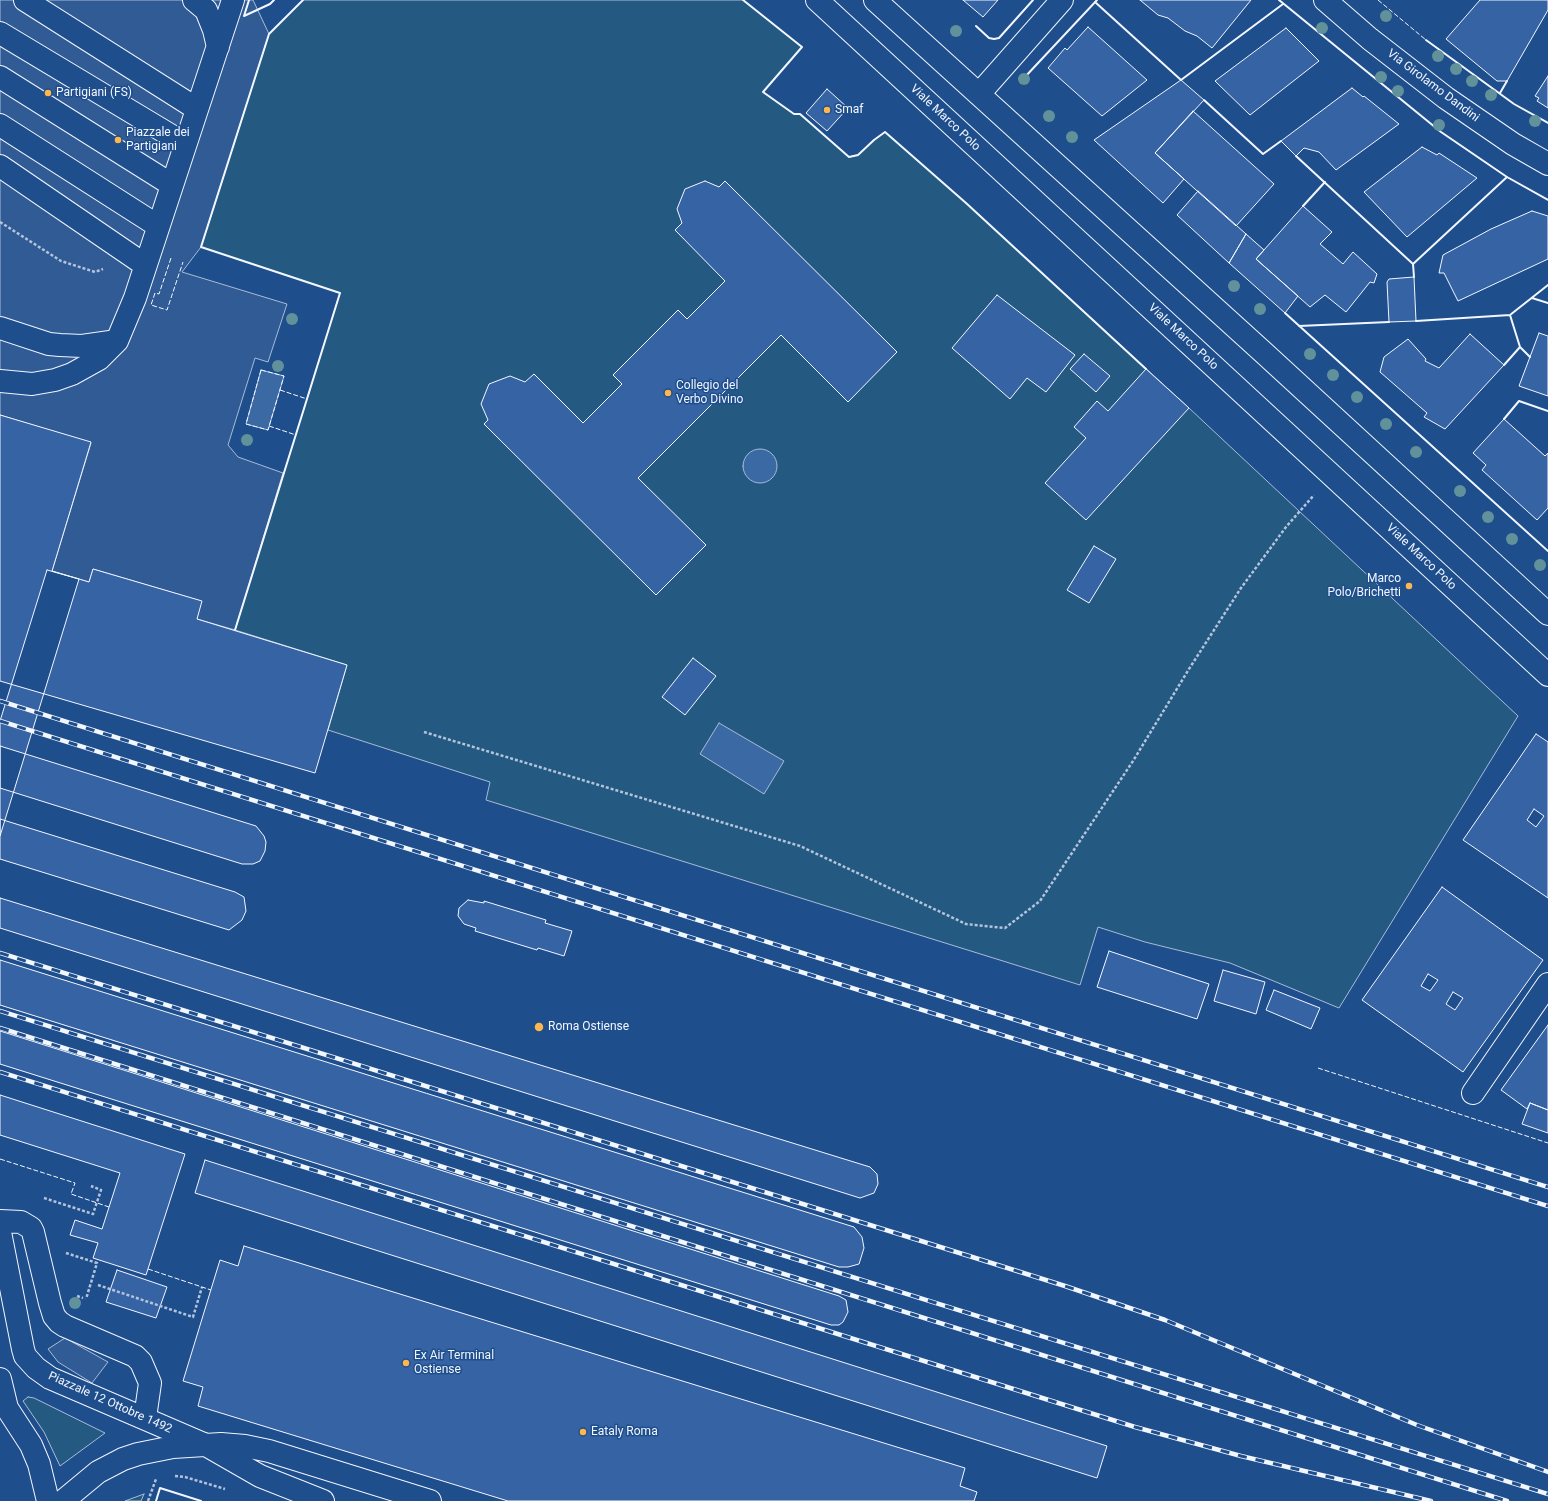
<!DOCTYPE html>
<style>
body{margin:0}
canvas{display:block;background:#1f4e8c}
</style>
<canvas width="1548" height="1501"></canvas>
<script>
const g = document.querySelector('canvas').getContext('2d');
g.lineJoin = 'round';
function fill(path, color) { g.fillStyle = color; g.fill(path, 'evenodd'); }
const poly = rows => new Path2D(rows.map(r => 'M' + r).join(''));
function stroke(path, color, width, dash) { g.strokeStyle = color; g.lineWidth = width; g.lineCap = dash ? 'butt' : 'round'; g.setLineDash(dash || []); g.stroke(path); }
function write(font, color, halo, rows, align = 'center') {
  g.font = font + ' Roboto,sans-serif'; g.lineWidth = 3; g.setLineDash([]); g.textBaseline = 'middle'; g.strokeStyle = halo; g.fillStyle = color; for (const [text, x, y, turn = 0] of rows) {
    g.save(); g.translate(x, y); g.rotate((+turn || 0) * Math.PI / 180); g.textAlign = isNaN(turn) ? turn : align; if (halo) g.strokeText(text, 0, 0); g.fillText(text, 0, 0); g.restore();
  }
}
const green = poly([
 [303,0,743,0,802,47,763,92,794,114,800,114,849,157,858,155,874,140,885,132,966,203,1189,408,1518,716,1339,1008,1230,963,1145,942,1098,927,1080,985,486,800,490,782,328,730,347,665,235,630,340,293,201,247,269,34,303,0],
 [28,1397,34,1398,105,1433,60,1466,44,1432,23,1401,28,1397],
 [144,1494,141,1501,125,1501,144,1494]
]);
fill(green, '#245a82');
stroke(green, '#a8bbd7', 1);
const parking = poly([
 [0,0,253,0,269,34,201,247,182,272,287,304,268,362,255,358,228,445,238,457,283,473,235,630,197,619,201,601,93,569,89,582,52,571,91,443,0,415,0,0],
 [65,1338,108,1362,92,1383,58,1362,48,1349,65,1338]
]);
fill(parking, '#305b95');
stroke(parking, '#a8bbd7', 1);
const water = poly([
 [261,370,284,376,268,430,246,424,261,370],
 '743 466a17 17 0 1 1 34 0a17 17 0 1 1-34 0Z',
 [719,723,784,761,764,794,700,754,719,723]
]);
fill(water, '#3b69a3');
stroke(water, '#a8bbd7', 1);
const building = poly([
 [963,0,998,0,983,17,963,0],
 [1140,0,1251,0,1212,48,1197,36,1185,31,1168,18,1158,15,1140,0],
 [1480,0,1548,0,1548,10,1507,81,1497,81,1446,39,1480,0],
 [1088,27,1147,80,1102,116,1048,68,1065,48,1067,50,1088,27],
 [1286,28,1319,61,1250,115,1215,81,1286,28],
 [1548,76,1548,108,1537,101,1539,98,1535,96,1548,76],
 [1181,80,1204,100,1155,153,1184,179,1163,203,1094,140,1181,80],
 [1352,88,1363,97,1364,96,1399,124,1336,170,1319,152,1304,148,1296,156,1281,141,1352,88],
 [827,89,848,108,827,131,806,113,827,89],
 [1193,111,1274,184,1236,226,1155,153,1193,111],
 [1422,147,1437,155,1439,153,1477,178,1407,237,1364,192,1422,147],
 [705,181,719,187,725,181,897,352,848,402,781,335,638,478,706,545,656,595,484,424,488,420,481,404,489,384,510,376,525,382,534,374,583,423,622,384,613,375,678,310,687,319,725,281,675,230,682,223,677,209,685,189,705,181],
 [1198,191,1246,234,1229,263,1177,215,1198,191],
 [1303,206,1332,232,1320,244,1343,264,1353,252,1377,274,1374,283,1370,282,1346,312,1325,295,1310,307,1256,259,1303,206],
 [1532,211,1548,216,1548,259,1458,301,1444,273,1439,273,1443,255,1491,229,1532,211],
 [1246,234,1264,250,1256,259,1298,296,1285,313,1229,263,1246,234],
 [1414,277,1416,321,1389,322,1387,282,1389,279,1414,277],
 [997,295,1075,355,1046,392,1027,378,1010,399,952,348,997,295],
 [1539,333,1548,336,1548,396,1519,386,1539,333],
 [1470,334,1504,365,1445,429,1424,417,1427,413,1380,372,1384,357,1408,339,1426,359,1425,361,1439,368,1470,334],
 [1084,354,1110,376,1096,392,1070,369,1084,354],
 [1146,369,1189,408,1086,520,1045,483,1086,438,1074,427,1097,401,1108,411,1146,369],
 [0,415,91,442,52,571,89,582,93,569,202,601,197,619,347,665,315,773,0,681,0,415],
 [1504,419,1545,456,1548,453,1548,508,1537,520,1482,470,1486,465,1473,453,1504,419],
 [1094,546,1116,559,1089,603,1067,590,1094,546],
 [47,570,79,579,0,836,0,721,47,570],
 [693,658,716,676,685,715,662,697,693,658],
 [1536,734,1548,742,1548,898,1463,840,1536,734],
 [1534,809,1544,816,1536,827,1527,820,1534,809],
 [0,746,256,826,264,836,266,842,265,851,260,861,253,864,242,864,0,788,0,746],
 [0,819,235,892,244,897,246,911,242,920,229,930,0,859,0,819],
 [1442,887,1543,960,1463,1072,1362,1000,1442,887],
 [1428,974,1438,980,1430,991,1421,986,1428,974],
 [1453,992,1463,998,1455,1010,1446,1004,1453,992],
 [0,898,870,1167,877,1174,878,1184,874,1193,860,1198,0,928,0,898],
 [468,900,484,903,484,901,546,920,545,923,572,931,564,956,538,948,537,950,475,931,476,928,464,924,458,916,459,908,468,900],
 [1109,951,1209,984,1197,1019,1097,987,1109,951],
 [0,960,854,1227,862,1237,864,1248,859,1264,848,1267,839,1267,0,1005,0,960],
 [1223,970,1265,982,1256,1014,1214,1001,1223,970],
 [1274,990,1320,1008,1311,1029,1266,1010,1274,990],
 [1548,1025,1548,1110,1530,1103,1527,1109,1501,1090,1548,1025],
 [0,1031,839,1296,846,1300,848,1312,843,1322,839,1325,831,1325,0,1064,0,1031],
 [0,1095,185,1154,146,1275,93,1258,98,1243,70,1235,75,1220,102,1229,120,1173,0,1135,0,1095],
 [1530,1103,1548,1110,1548,1133,1522,1124,1530,1103],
 [205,1160,1107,1446,1097,1478,195,1193,205,1160],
 [244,1246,965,1468,960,1486,977,1492,974,1501,508,1501,198,1406,203,1387,183,1381,220,1260,238,1266,244,1246],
 [117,1270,167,1287,156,1318,106,1302,117,1270]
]);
fill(building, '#3563a3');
stroke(building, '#f2f6ff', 1);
const minor = poly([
 [25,0,197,109],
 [194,0,206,10,214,30,218,47],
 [1325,0,1370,39,1446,98,1513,144,1548,164],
 [0,33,185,144],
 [0,77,172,185],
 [979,94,1062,0],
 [0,125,158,226],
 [0,166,145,265],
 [0,328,49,344,60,345,82,346,117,341],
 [0,381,32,384,55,380,72,374,99,359,117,341,135,298,233,0],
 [1473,1093,1548,984],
 [0,1221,21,1222,31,1228,33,1232,50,1303,54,1316,59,1322,65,1326,135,1356,141,1362,150,1383,145,1418],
 [0,1232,23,1349,25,1356,36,1368,50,1378,206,1445,260,1476,323,1501],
 [0,1379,7,1408],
 [0,1406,7,1408,31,1445,39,1464,48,1501],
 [63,1501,98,1472,123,1459,138,1454,173,1447,221,1444,245,1446,269,1451,430,1501]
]);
const major = poly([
 [817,0,1548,675],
 [875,0,1264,353,1548,614]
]);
stroke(minor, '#f2f6ff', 24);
stroke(major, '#f2f6ff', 24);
stroke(poly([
 [0,222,61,261,95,272,103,269],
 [424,732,800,846,966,924,1005,928,1040,901,1133,761,1189,669,1241,588,1286,527,1314,495],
 [44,1198,93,1214,101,1190,91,1186],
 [66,1253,97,1263,86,1299],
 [98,1285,193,1317,202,1287],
 [77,1296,83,1298],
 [175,1476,185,1477,225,1489],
 [148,1501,156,1479]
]), '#b3c4dc', 2.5, [3, 2]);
stroke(minor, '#1f4e8c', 22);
stroke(major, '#1f4e8c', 22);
const rail = poly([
 [0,701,1548,1187],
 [0,721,1548,1206],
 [0,953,1065,1286,1165,1320,1417,1425,1548,1472],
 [0,1011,1548,1494],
 [0,1028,1507,1501],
 [0,1072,1135,1427,1241,1456,1431,1501]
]);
stroke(rail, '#f2f6ff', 4.5);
stroke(rail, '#1f4e8c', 3, [9]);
stroke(poly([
 [249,0,244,16,270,4,274,0],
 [1378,0,1426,40],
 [171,258,159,294,155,293,151,305,167,310,183,262],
 [261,370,284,376,268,430,246,424,261,370],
 [280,390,307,399],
 [269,426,296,435],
 [1318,1068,1548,1143],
 [0,1159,75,1183,71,1194,109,1207],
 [148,1269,211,1290]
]), '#f2f6ff', 1, [5, 2]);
stroke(poly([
 [249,0,244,16,270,4,274,0],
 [743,0,802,47,763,92,794,114,800,114,849,157,858,155,874,140,885,132,966,203,1146,369],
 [1279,0,1441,132,1507,177,1548,200],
 [1095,2,1181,80,1283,4],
 [976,26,989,38,994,39,999,38,1033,0],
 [1426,40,1514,104,1548,123],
 [1024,78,1097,0],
 [1500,93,1507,81],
 [1204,100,1263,154,1281,141],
 [1296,156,1413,264,1507,177],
 [1303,206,1325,182],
 [1413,264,1414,277],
 [1532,298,1548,303],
 [1285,313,1548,551],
 [1416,321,1510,315,1548,285],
 [1299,326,1389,322],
 [1520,347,1530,357],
 [1504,365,1520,347,1510,315],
 [1504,419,1519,401,1548,411],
 [235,630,340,293,201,247,269,34,303,0],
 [156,1501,160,1488,201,1501]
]), '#f2f6ff', 2);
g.fillStyle = '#61919a';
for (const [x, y] of [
 [1386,16],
 [1322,28],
 [956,31],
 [1438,56],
 [1456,69],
 [1381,77],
 [1024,79],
 [1472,81],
 [1398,91],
 [1491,95],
 [1049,116],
 [1535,121],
 [1439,125],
 [1072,137],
 [1234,286],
 [1260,309],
 [292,319],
 [1310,354],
 [278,366],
 [1333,375],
 [1357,397],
 [1386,424],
 [247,440],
 [1416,452],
 [1460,491],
 [1488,517],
 [1512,539],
 [1540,565],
 [75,1303]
]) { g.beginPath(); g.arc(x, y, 6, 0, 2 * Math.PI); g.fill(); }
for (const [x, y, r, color] of [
 [48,93,4,"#ffb74d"],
 [827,110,4,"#ffb74d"],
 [118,140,4,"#ffb74d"],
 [668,393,4,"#ffb74d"],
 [1409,586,4,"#ffb74d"],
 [539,1027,5,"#ffb74d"],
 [406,1363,4,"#ffb74d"],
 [583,1432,4,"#ffb74d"]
]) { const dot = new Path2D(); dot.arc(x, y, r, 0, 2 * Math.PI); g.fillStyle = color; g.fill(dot); stroke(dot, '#1f4e8c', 1.5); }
write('12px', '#f2f6ff', '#1f4e8c', [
 ["Via Girolamo Dandini",1433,86,37],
 ["Viale Marco Polo",945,118,43],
 ["Viale Marco Polo",1183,337,43],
 ["Viale Marco Polo",1421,557,43],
 ["Piazzale 12 Ottobre 1492",110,1403,24]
]);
write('12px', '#f2f6ff', '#1f4e8c', [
 ["Partigiani (FS)",56,93],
 ["Smaf",835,110],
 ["Piazzale dei",126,133],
 ["Partigiani",126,147],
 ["Collegio del",676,386],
 ["Verbo Divino",676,400],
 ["Marco",1401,579,"right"],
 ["Polo/Brichetti",1401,593,"right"],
 ["Roma Ostiense",548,1027],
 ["Ex Air Terminal",414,1356],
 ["Ostiense",414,1370],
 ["Eataly Roma",591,1432]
], 'left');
</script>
